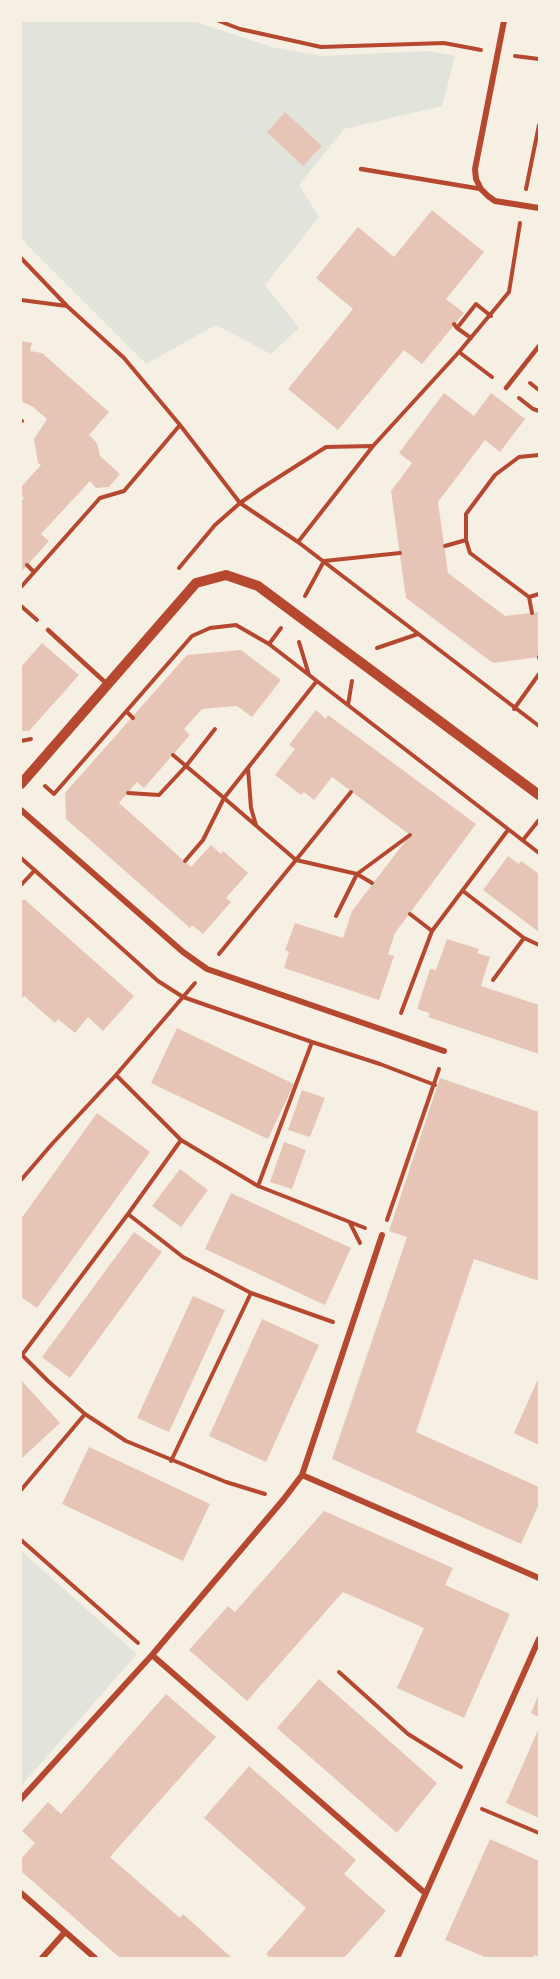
<!DOCTYPE html>
<style>
body{margin:0}
#map{position:relative;width:560px;height:1979px;overflow:hidden;background:#f6efe4;font-family:Arial,sans-serif}
canvas{display:block}
.frame{position:absolute;inset:0;border:22px solid #f6efe4;pointer-events:none}
</style>
<div id="map">
<canvas width="560" height="1979"></canvas>
<div class="frame"></div>
</div>
<script>
const g = document.querySelector('canvas').getContext('2d');
g.lineJoin = 'round';
function fill(path, color) { g.fillStyle = color; g.fill(path, 'evenodd'); }
const poly = rows => new Path2D(rows.map(r => 'M' + r).join(''));
function stroke(path, color, width, dash) { g.strokeStyle = color; g.lineWidth = width; g.lineCap = dash ? 'butt' : 'round'; g.setLineDash(dash || []); g.stroke(path); }
fill(poly([
 [21,21,193,21,272,47,321,56,428,51,455,56,442,106,344,129,299,185,319,217,265,285,299,328,271,354,216,325,146,364,27,245,21,236],
 [21,1551,137,1654,21,1786]
]), '#e2e4dc');
fill(poly([
 [285,112,322,146,303,166,267,132],
 [432,210,484,252,446,299,464,313,422,364,404,350,338,430,288,389,353,309,316,278,358,227,394,257],
 [21,341,32,343,30,351,42,353,109,412,89,435,97,443,100,456,120,474,109,487,96,488,90,481,41,534,49,541,21,572,21,501,24,498,21,495,21,487,41,465,38,463,34,439,47,419,33,407,21,401],
 [444,393,474,416,491,393,525,419,500,452,485,440,438,502,448,573,505,616,539,612,539,657,493,663,406,598,391,491,412,463,399,453],
 [42,643,79,675,29,731,21,731,21,667],
 [241,650,281,680,252,717,237,706,202,709,184,729,190,735,144,788,137,782,119,803,191,867,211,845,221,854,223,851,248,873,226,898,231,902,203,934,192,925,190,928,66,819,65,793,187,655],
 [316,710,326,719,328,715,476,824,395,933,388,954,394,956,379,1000,284,968,289,952,285,950,295,923,343,938,352,911,410,835,332,777,314,800,304,792,301,795,275,775,295,749,289,745],
 [508,856,519,864,521,861,539,874,539,932,483,890],
 [24,899,134,996,103,1031,88,1017,75,1033,58,1019,55,1023,24,996,21,999,21,902],
 [447,939,479,949,477,953,490,957,481,986,539,1005,539,1054,428,1017,430,1013,417,1009,430,969,436,970],
 [177,1028,294,1084,268,1139,151,1083],
 [440,1078,539,1112,539,1281,474,1259,416,1432,539,1487,539,1504,521,1544,332,1459,407,1237,389,1231],
 [302,1090,325,1098,310,1137,288,1130],
 [97,1113,150,1152,37,1308,21,1297,21,1219],
 [284,1142,306,1150,292,1189,270,1182],
 [180,1169,208,1190,181,1227,152,1206],
 [231,1193,351,1248,325,1305,205,1249],
 [134,1232,162,1252,70,1378,42,1357],
 [193,1296,225,1310,169,1432,137,1418],
 [262,1319,319,1345,266,1462,209,1436],
 [539,1377,539,1445,514,1433],
 [21,1380,60,1423,21,1459],
 [89,1447,210,1504,183,1561,62,1504],
 [324,1511,453,1568,445,1585,510,1614,464,1718,397,1688,424,1628,343,1592,247,1701,189,1650,228,1606,235,1612],
 [319,1679,437,1783,397,1833,277,1728],
 [166,1694,216,1737,110,1857,180,1918,183,1914,232,1958,120,1958,21,1871,21,1859,35,1843,22,1831,48,1802,61,1814],
 [539,1694,539,1717,531,1713],
 [539,1728,539,1818,506,1803],
 [249,1766,356,1860,344,1874,386,1911,344,1958,270,1958,266,1954,306,1908,204,1818],
 [490,1839,539,1861,539,1957,534,1955,533,1958,487,1958,445,1940]
]), '#e6c5b7');
stroke(poly([
 [219,21,240,29,321,47,444,43,481,50],
 [515,56,539,59],
 [526,189,539,125],
 [21,258,67,306,124,358,180,425,240,503,298,542,539,726],
 [21,300,67,306],
 [454,324,457,328,476,304,491,316],
 [457,328,471,338],
 [459,352,492,377],
 [530,383,539,390],
 [519,398,533,409,539,411],
 [21,421,22,421],
 [539,455,519,457,495,475,466,514,466,540,470,553,529,597,539,594],
 [298,542,373,446,459,352,509,292,520,223],
 [445,546,466,540],
 [27,565,34,572],
 [179,568,215,525,240,503,260,489,326,447,372,446],
 [21,587,100,498,124,491,180,425],
 [305,596,324,561,400,553],
 [529,597,532,613],
 [21,606,37,620],
 [299,642,309,675],
 [269,644,281,628],
 [377,648,418,634],
 [539,657,539,658],
 [348,705,352,681],
 [514,709,539,674],
 [127,712,133,718],
 [21,741,31,739],
 [173,755,224,798,316,682],
 [248,768,251,808,256,825],
 [45,786,54,794,192,636,210,628,236,625,269,644,539,853],
 [128,793,159,795,186,766,215,729],
 [523,840,539,820],
 [21,858,158,981,183,997,312,1042,380,1064,435,1085],
 [185,861,203,840,224,798,296,860,351,792],
 [21,885,35,870],
 [463,891,524,938,539,945],
 [410,914,432,931],
 [336,916,357,874,410,835],
 [219,954,296,860,357,874,372,883],
 [493,980,524,938],
 [401,1013,432,931,508,830],
 [116,1075,181,1140,258,1186,365,1228],
 [21,1180,52,1144,116,1075,195,983],
 [258,1186,312,1042],
 [128,1214,183,1257,251,1293,333,1322],
 [387,1220,439,1069],
 [350,1223,360,1243],
 [21,1354,48,1381,85,1414,126,1441,226,1482,265,1494],
 [22,1355,128,1214,181,1140],
 [171,1461,251,1293],
 [21,1490,85,1414],
 [21,1540,138,1643],
 [339,1672,408,1734,461,1767],
 [482,1809,539,1833]
]), '#b5482f', 4);
stroke(poly([
 [361,169,481,189],
 [506,388,539,346],
 [48,630,107,684]
]), '#b5482f', 4.5);
stroke(poly([
 [504,21,475,169,476,179,481,189,488,196,495,201,539,208],
 [21,810,183,952,207,969,444,1051],
 [302,1475,539,1578],
 [152,1655,425,1893],
 [21,1799,152,1655,283,1500,302,1475,382,1235],
 [21,1893,95,1958],
 [42,1958,65,1932],
 [397,1958,539,1639]
]), '#b5482f', 6);
stroke(poly([
 [21,784,196,583,226,575,258,586,539,795]
]), '#b5482f', 10);
</script>
